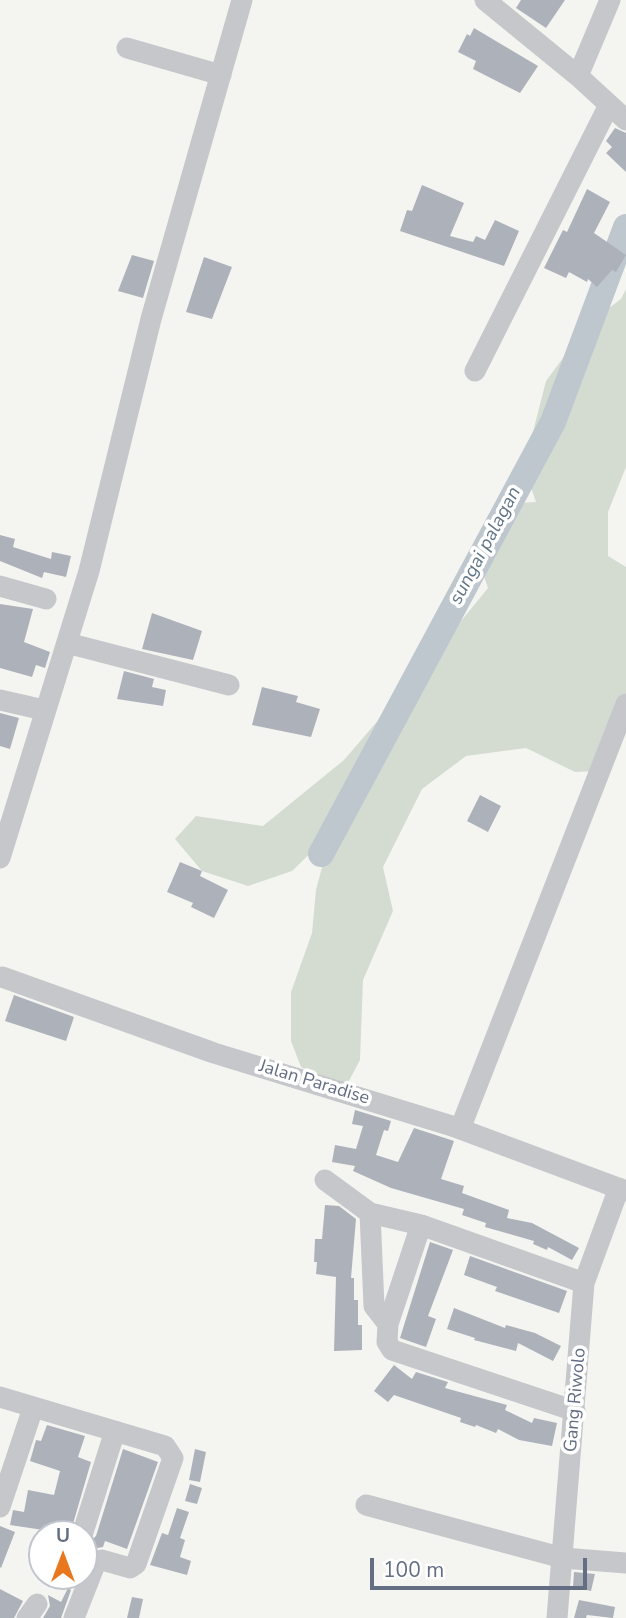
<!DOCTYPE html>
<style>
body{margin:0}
#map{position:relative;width:626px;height:1618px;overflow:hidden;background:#f4f5f1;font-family:"Nunito Sans",sans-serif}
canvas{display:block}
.north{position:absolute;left:28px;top:1520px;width:70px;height:70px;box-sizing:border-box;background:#fff;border:2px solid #c1c5cd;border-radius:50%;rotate:0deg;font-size:19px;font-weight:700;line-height:28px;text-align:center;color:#636e83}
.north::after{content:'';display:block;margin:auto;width:24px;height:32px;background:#e9771d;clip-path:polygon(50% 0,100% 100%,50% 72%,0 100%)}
.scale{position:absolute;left:370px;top:1558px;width:217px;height:32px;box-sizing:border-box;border:4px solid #636e83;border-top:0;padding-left:9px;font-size:21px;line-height:24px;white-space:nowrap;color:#636e83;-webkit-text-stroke:5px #fff;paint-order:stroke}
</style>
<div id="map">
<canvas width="626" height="1618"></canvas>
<div class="north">U</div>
<div class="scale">100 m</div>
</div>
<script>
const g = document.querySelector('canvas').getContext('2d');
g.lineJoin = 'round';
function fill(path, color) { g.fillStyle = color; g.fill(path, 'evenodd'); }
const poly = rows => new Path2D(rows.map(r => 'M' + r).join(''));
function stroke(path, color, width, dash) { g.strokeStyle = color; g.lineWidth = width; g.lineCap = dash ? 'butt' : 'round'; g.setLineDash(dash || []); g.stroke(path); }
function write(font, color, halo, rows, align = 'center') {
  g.font = font + ' "Nunito Sans",sans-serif'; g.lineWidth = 7; g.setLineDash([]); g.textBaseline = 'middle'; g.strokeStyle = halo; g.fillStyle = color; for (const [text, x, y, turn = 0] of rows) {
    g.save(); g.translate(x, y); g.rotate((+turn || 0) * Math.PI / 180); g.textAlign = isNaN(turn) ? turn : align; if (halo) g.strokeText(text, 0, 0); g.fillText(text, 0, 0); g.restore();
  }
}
fill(poly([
 [626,289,626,467,608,512,608,556,626,567,626,693,597,771,575,772,526,748,466,756,422,789,383,867,393,911,363,980,360,1060,343,1092,301,1067,291,1041,291,992,312,933,316,890,331,833,292,871,248,886,202,871,175,839,196,816,263,826,344,760,417,675,488,588,478,559,501,504,536,502,524,467,546,381,589,323,621,299]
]), '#d4dcd2');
stroke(poly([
 [321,854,553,422,626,227]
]), '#bfc7ce', 26);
fill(poly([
 [521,0,565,0,546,28,516,8],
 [474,28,538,66,520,93,473,69,476,61,458,52,467,34,470,36],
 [615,128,626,133,626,172,606,153,612,147,606,141],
 [422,185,464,203,450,236,473,242,476,236,485,240,495,220,519,231,504,266,400,231,407,210,412,211],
 [587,189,610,202,594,233,626,255,616,272,612,270,597,287,588,279,587,282,569,272,566,278,544,268,563,230,567,232],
 [132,255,154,261,143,298,118,291],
 [204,257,232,267,212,319,186,312],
 [0,535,15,539,13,547,51,559,52,552,71,556,66,577,44,572,42,578,0,561],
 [0,604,33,609,24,642,50,652,45,668,36,665,32,677,0,668],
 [152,613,202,631,193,660,142,649],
 [124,671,154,679,152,687,166,690,163,706,117,699],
 [262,687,298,696,296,702,320,709,311,737,252,725],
 [0,713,19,718,10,749,0,746],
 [480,795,501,806,488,832,467,821],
 [180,862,202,871,200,876,228,890,214,918,191,907,193,903,167,892],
 [14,995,74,1017,66,1041,5,1021],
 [355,1110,391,1121,388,1131,384,1130,376,1155,398,1162,414,1128,454,1141,441,1179,464,1186,462,1193,509,1210,507,1218,532,1223,579,1248,572,1260,548,1247,547,1250,533,1244,534,1241,485,1227,486,1223,462,1215,464,1209,391,1188,353,1171,355,1166,332,1162,335,1145,356,1149,363,1126,352,1124],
 [325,1205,339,1206,356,1219,351,1278,354,1278,354,1300,358,1300,358,1325,362,1325,362,1350,334,1351,336,1277,316,1274,317,1262,314,1262,315,1239,322,1239],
 [430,1242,453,1250,428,1316,436,1319,426,1347,400,1338],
 [470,1256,567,1291,559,1313,495,1291,497,1287,464,1275],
 [454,1308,505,1328,506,1325,535,1333,561,1346,553,1361,518,1343,516,1351,474,1340,475,1338,447,1329],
 [394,1365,412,1379,416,1372,448,1382,445,1388,507,1405,505,1410,532,1423,534,1418,557,1423,552,1446,519,1440,498,1429,496,1433,476,1425,475,1427,460,1422,461,1418,394,1395,388,1402,374,1391],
 [47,1425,85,1436,78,1457,91,1462,70,1534,10,1525,13,1510,24,1512,28,1490,54,1495,60,1471,30,1461,36,1440,41,1441],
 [123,1449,158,1462,127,1549,105,1541,103,1547,97,1548,87,1544,96,1536],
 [195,1449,206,1452,200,1482,189,1480],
 [190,1484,202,1488,197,1504,185,1501],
 [177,1508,189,1512,180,1538,185,1540,180,1557,191,1561,187,1575,150,1565,162,1533,168,1535],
 [0,1526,15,1532,1,1568,0,1567],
 [574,1572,595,1574,591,1591,573,1587],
 [68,1588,71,1590,61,1618,43,1618,50,1606,48,1595,61,1602],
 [0,1589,23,1601,14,1618,0,1618],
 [132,1597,143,1599,139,1618,127,1618],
 [579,1600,615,1607,613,1618,587,1615,586,1618,574,1618]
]), '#adb2ba');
stroke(poly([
 [485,0,578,76,626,120],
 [127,48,221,75],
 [578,76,610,0],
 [475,371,609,105],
 [0,586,46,599],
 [67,643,229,685],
 [0,700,44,710],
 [0,858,89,571,151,319,242,0],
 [2,977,214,1053,452,1126,626,1191],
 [460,1129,626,704],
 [325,1180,370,1213,421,1225,584,1283],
 [370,1213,374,1306,388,1324],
 [421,1225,388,1324,387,1342,392,1350,575,1411],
 [0,1397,165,1446,173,1458,136,1564,130,1568,102,1560,96,1562,74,1618],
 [366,1505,563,1558,626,1563],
 [0,1507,33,1408],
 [83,1532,115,1431],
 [27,1618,37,1604],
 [557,1618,584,1283,619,1188]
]), '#c5c7cb', 21);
write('18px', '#636e83', '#fff', [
 ["Jalan Paradise",314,1083,17],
 ["Gang Riwolo",576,1400,-85]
]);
write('italic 19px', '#637687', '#fff', [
 ["sungai palagan",486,546,-62]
]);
</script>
